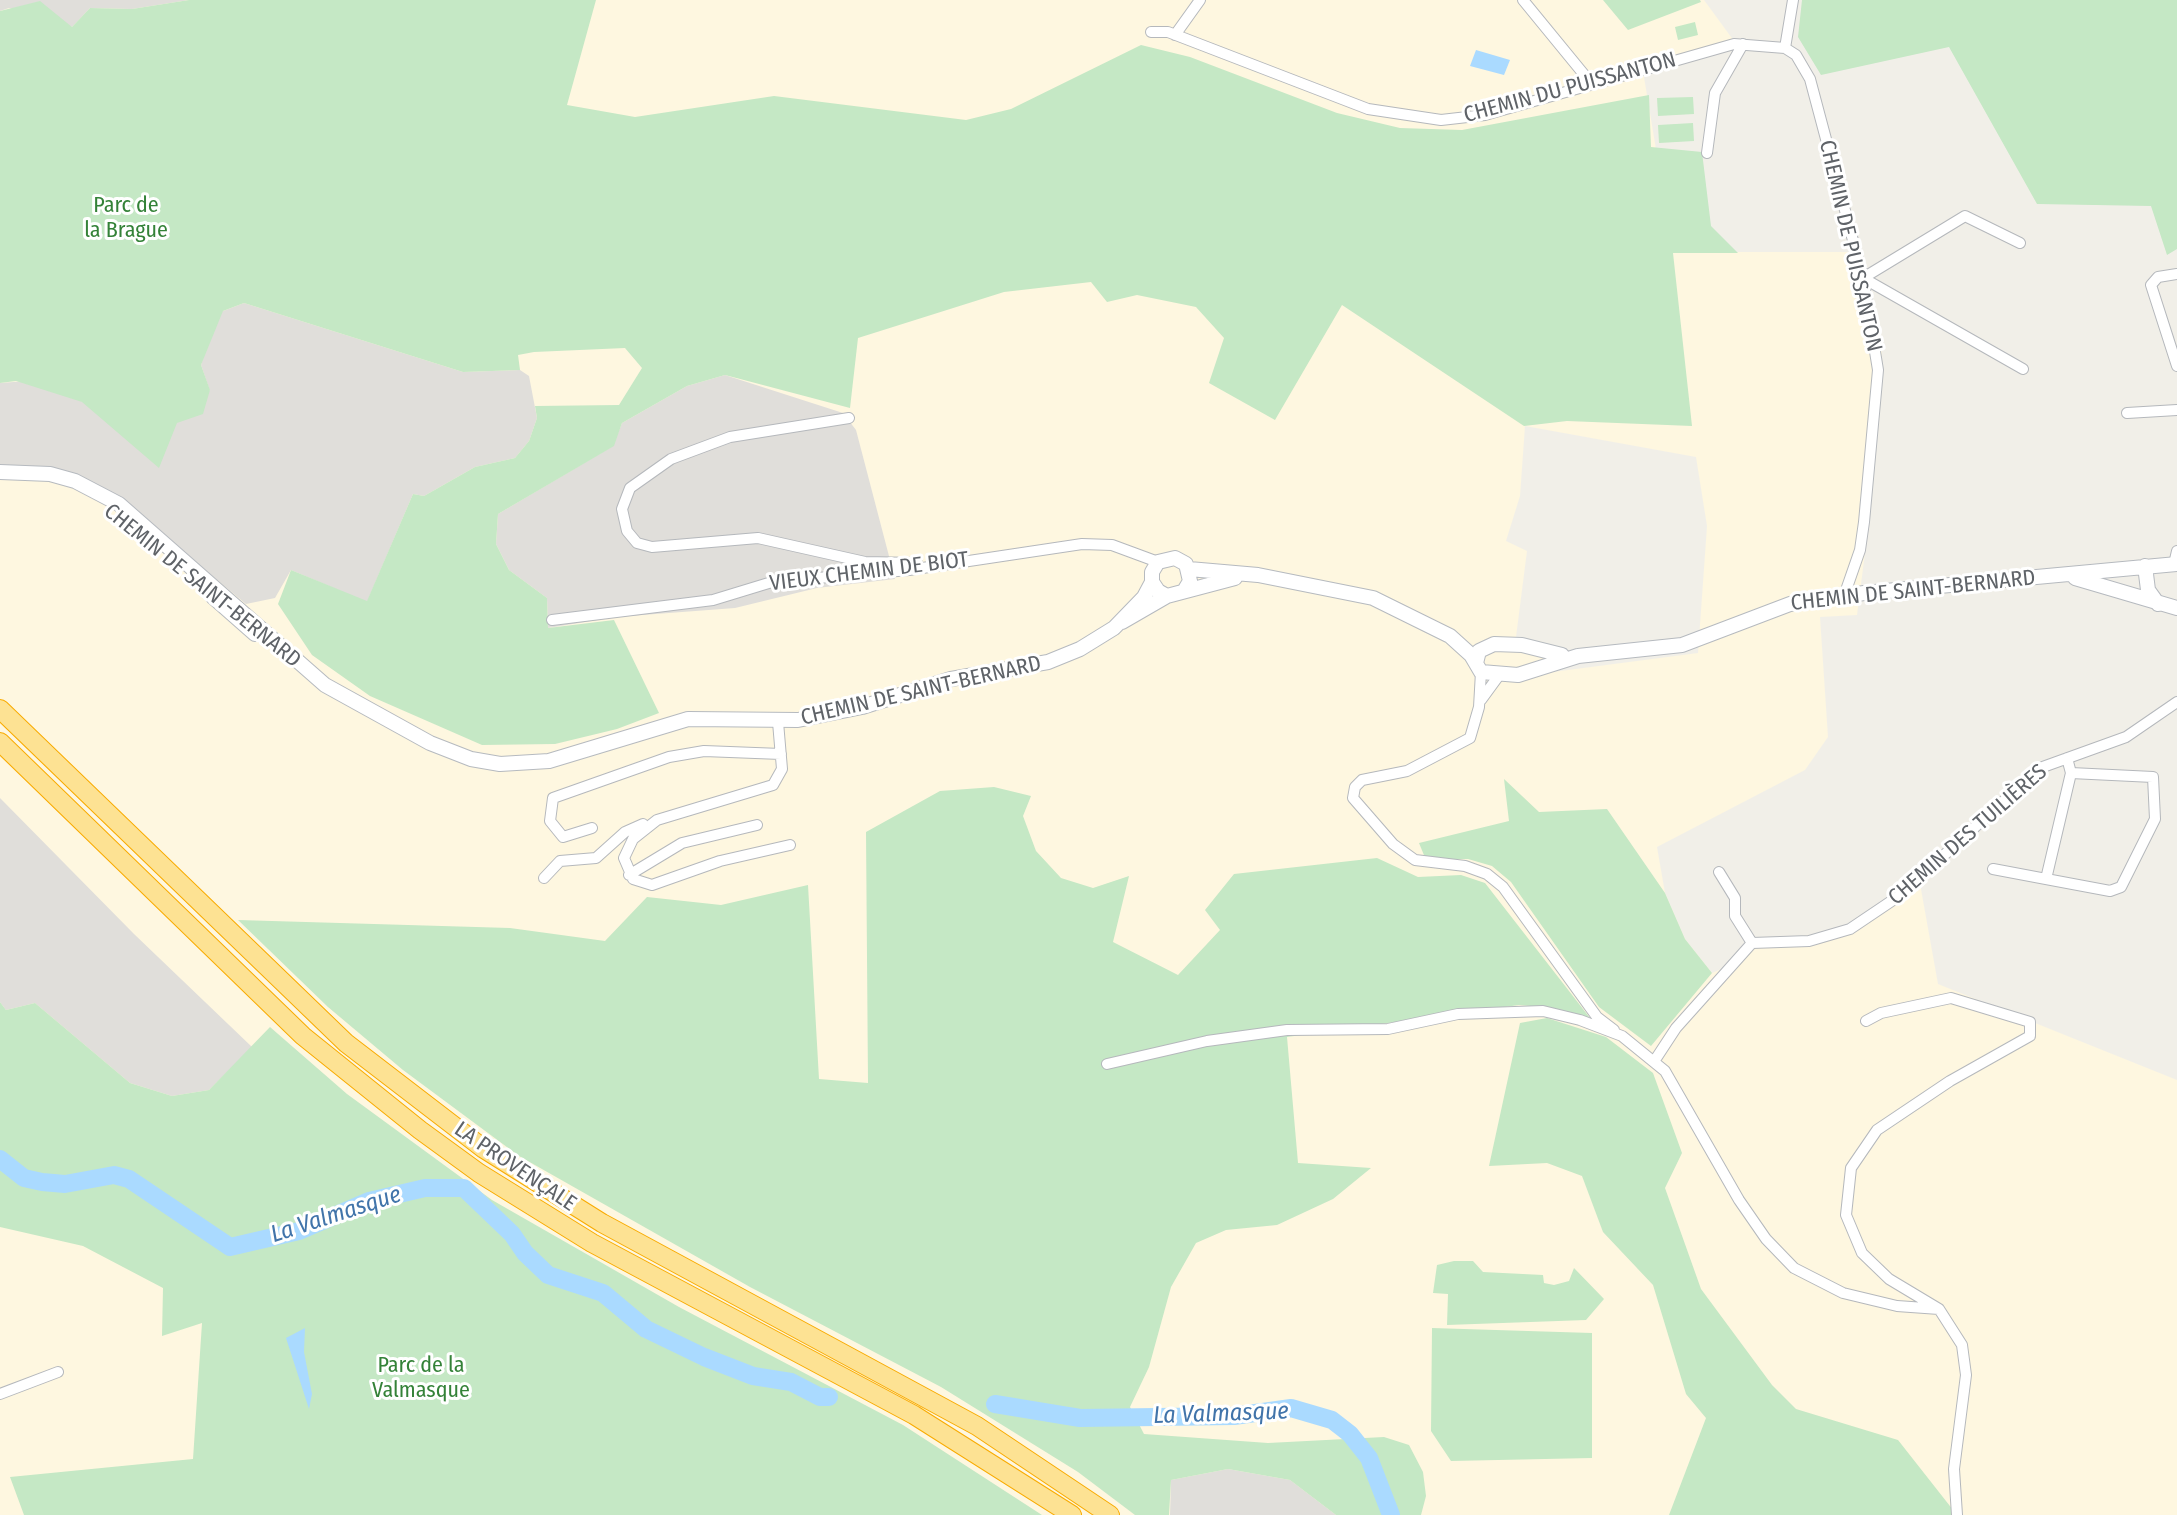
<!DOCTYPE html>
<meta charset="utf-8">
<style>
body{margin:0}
canvas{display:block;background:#f1efe8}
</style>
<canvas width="2177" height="1515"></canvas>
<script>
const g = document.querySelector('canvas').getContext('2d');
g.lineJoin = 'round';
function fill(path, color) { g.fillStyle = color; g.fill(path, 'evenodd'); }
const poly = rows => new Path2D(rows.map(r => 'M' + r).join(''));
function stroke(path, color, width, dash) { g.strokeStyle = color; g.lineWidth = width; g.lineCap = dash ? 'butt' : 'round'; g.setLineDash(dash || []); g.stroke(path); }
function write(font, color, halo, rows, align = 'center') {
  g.font = font + ' "Fira Sans Condensed",sans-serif'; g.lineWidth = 6; g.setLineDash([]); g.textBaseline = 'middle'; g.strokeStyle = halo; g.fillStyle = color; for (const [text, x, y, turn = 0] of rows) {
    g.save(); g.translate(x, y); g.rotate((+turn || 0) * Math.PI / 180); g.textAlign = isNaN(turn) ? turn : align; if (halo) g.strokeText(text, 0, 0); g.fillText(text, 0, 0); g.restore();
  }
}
fill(poly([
 [0,0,1704,0,1734,41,1643,71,1673,252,1862,252,1882,353,1868,530,1857,615,1820,617,1828,737,1805,770,1657,847,1665,893,1685,939,1712,973,1738,962,1752,943,1850,929,1919,878,1938,984,2177,1080,2177,1515,0,1515],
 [1525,426,1696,457,1707,526,1698,653,1545,673,1543,642,1516,637,1527,551,1506,541,1520,496]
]), '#fef7e0');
fill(poly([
 [0,0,189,0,132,9,90,8,72,27,9,8,0,11],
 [244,303,463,372,520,370,529,376,537,418,529,441,515,458,475,467,424,496,413,494,367,602,291,570,275,598,246,604,123,501,0,467,0,383,27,381,86,403,210,391,201,365,218,313],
 [725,375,843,413,856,430,895,579,817,588,735,608,616,617,548,628,547,598,509,570,496,544,498,514,613,446,622,423,687,386],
 [0,798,134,934,252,1047,209,1090,172,1096,130,1083,35,1003,6,1010,0,1002],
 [1228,1469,1290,1480,1336,1515,1170,1515,1171,1480]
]), '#e0deda');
fill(poly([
 [189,0,596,0,567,105,635,117,774,96,966,120,1011,109,1141,45,1190,57,1337,113,1400,128,1462,130,1649,95,1651,147,1702,152,1711,226,1738,253,1673,253,1692,426,1567,421,1524,426,1342,305,1275,420,1209,383,1224,338,1196,307,1137,295,1107,302,1091,282,1004,292,858,338,850,408,725,375,687,386,622,423,614,446,498,514,496,544,509,570,547,598,548,628,614,620,659,713,617,729,555,744,482,745,370,696,312,655,278,604,291,570,367,601,413,494,424,496,475,467,515,458,529,441,537,418,535,406,619,405,642,368,625,348,534,352,518,355,520,370,463,372,244,303,223,311,201,365,210,390,203,414,177,423,159,468,82,402,16,381,0,383,0,11,40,1,72,27,90,8,132,9],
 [1603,0,1700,0,1701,2,1628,30],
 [1802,0,2177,0,2177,249,2167,255,2151,206,2037,204,1949,47,1821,75,1798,37],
 [1695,22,1698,35,1678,40,1675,27],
 [1693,97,1694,114,1658,116,1657,98],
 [1693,123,1694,141,1659,143,1658,125],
 [1504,779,1539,812,1607,809,1665,893,1685,939,1712,973,1651,1046,1599,1007,1511,882,1492,866,1468,859,1426,860,1419,843,1509,821],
 [994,787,1031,796,1023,816,1036,851,1061,878,1093,888,1129,876,1113,942,1178,975,1220,930,1205,910,1234,874,1377,858,1418,877,1461,875,1485,883,1590,1018,1553,1008,1519,1005,1287,1037,1298,1163,1371,1168,1333,1199,1277,1225,1226,1230,1196,1243,1171,1287,1149,1367,1130,1407,1144,1434,1268,1443,1384,1437,1409,1445,1423,1472,1426,1496,1421,1515,1336,1515,1290,1480,1228,1469,1171,1480,1169,1515,1135,1515,1078,1472,941,1387,750,1287,519,1156,403,1070,328,1007,238,920,510,928,605,941,647,897,721,905,808,885,819,1079,868,1083,866,832,940,791],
 [0,1002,6,1010,35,1003,130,1083,172,1096,209,1090,270,1027,347,1094,492,1200,679,1307,903,1425,1042,1515,24,1515,10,1477,193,1459,202,1323,162,1336,163,1288,83,1246,0,1227],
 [1547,1018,1606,1037,1653,1073,1682,1153,1665,1188,1701,1289,1772,1385,1796,1409,1898,1440,1957,1515,1669,1515,1706,1418,1686,1394,1653,1285,1603,1232,1582,1176,1547,1163,1489,1166,1520,1023],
 [1454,1261,1473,1261,1483,1272,1543,1275,1544,1283,1554,1285,1569,1281,1574,1268,1604,1299,1586,1320,1447,1325,1448,1294,1433,1293,1437,1265],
 [1432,1328,1592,1333,1592,1458,1451,1461,1431,1431]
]), '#c5e8c5');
fill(poly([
 [1476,50,1510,60,1504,75,1470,66],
 [305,1328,304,1352,312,1394,309,1409,286,1338]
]), '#aadaff');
stroke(poly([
 [0,1159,24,1178,42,1182,65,1184,114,1175,129,1179,230,1247,299,1231,369,1201,425,1188,464,1188,512,1234,525,1253,548,1275,603,1293,646,1329,704,1357,753,1376,791,1382,820,1397,829,1397],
 [995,1404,1080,1418,1234,1416,1291,1408,1332,1420,1350,1434,1369,1458,1391,1515]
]), '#aadaff', 18);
const street = poly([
 [1523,0,1591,83],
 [1151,32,1168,32,1368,109,1441,120,1485,115,1734,44,1785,48],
 [1175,35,1200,0],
 [1785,48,1796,55,1810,79,1863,278,1878,370,1864,522,1860,550,1844,596],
 [1785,48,1793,0],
 [1707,153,1715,93,1743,44],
 [2177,274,2158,277,2151,285,2177,366],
 [1863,278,2023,369],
 [1863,278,1965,216,2020,243],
 [2127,413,2177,410],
 [849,418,730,437,671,459,630,488,622,509,627,531,637,543,652,547,758,538,865,562,917,563],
 [2174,564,2177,551],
 [552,620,713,600,772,582,909,570,1082,544,1112,545,1158,562],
 [1481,672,1479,707,1470,738,1407,771,1362,780,1355,787,1353,798,1393,844,1415,860,1465,866,1487,874,1503,887,1597,1017,1614,1030],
 [1481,700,1500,674],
 [778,722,782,769,773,785,657,820,633,839,624,858,633,879,652,885,720,861,790,845],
 [2067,758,2071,773,2046,879,2110,891,2121,887,2155,819,2153,777,2071,773],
 [592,828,563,837,550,821,553,798,669,757,704,751,781,754],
 [1993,869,2046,879],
 [1719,872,1735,898,1735,916,1752,943],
 [629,875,682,843,757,825],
 [544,878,560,861,596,858,625,832,643,824],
 [1752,943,1809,941,1850,929,1899,896,2040,768,2126,737,2177,702],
 [1866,1021,1881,1013,1951,998,2030,1022,2030,1036,1950,1081,1877,1130,1851,1168,1846,1215,1862,1253,1889,1279,1939,1309,1962,1345,1966,1375,1954,1469,1957,1515],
 [1655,1060,1676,1028,1752,943],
 [1107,1064,1207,1041,1287,1030,1388,1029,1458,1014,1543,1011,1580,1020,1622,1036,1665,1071,1739,1200,1766,1239,1794,1268,1843,1293,1897,1306,1939,1309],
 [0,1394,58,1372]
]);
const secondary = poly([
 [0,472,50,474,75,481,119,504,325,685,430,743,471,759,500,764,549,761,688,719,798,720,862,707,951,679,1048,662,1080,649,1114,628,1144,597,1152,582],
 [2145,566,2148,590,2158,604],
 [1189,569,1258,575,1373,598,1450,636,1471,655,1481,672,1518,675,1578,656,1682,645,1790,604,1864,593,2177,564],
 [2075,578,2177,608],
 [1184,591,1190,581,1186,564,1175,558,1158,562,1152,572,1152,582,1158,591,1167,596,1235,578],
 [213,597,255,634],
 [1122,622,1167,596],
 [1476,663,1479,651,1494,644,1522,645,1562,655]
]);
const highway = poly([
 [0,709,346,1043,484,1149,602,1223,977,1426,1110,1515],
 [0,742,303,1036,420,1130,479,1173,592,1243,914,1415,1072,1515]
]);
stroke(street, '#b5b8bc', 12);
stroke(secondary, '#b6babf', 16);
stroke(highway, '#f9ab00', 20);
stroke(street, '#fff', 10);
stroke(secondary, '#fff', 14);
stroke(highway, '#fde293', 18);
write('22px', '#5f6368', '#fff', [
 ["CHEMIN DU PUISSANTON",1570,88,-15],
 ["CHEMIN DE PUISSANTON",1850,246,77],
 ["VIEUX CHEMIN DE BIOT",869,572,-7],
 ["CHEMIN DE SAINT-BERNARD",202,586,39],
 ["CHEMIN DE SAINT-BERNARD",1913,591,-6],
 ["CHEMIN DE SAINT-BERNARD",921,691,-13],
 ["CHEMIN DES TUILIÈRES",1968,835,-41],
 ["LA PROVENÇALE",515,1167,34]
]);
write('22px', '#348238', '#fff', [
 ["Parc de",126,206],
 ["la Brague",126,231],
 ["Parc de la",421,1366],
 ["Valmasque",421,1391]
]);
write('italic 24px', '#4174aa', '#fff', [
 ["La Valmasque",336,1215,-18],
 ["La Valmasque",1221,1414,-2]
]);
</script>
